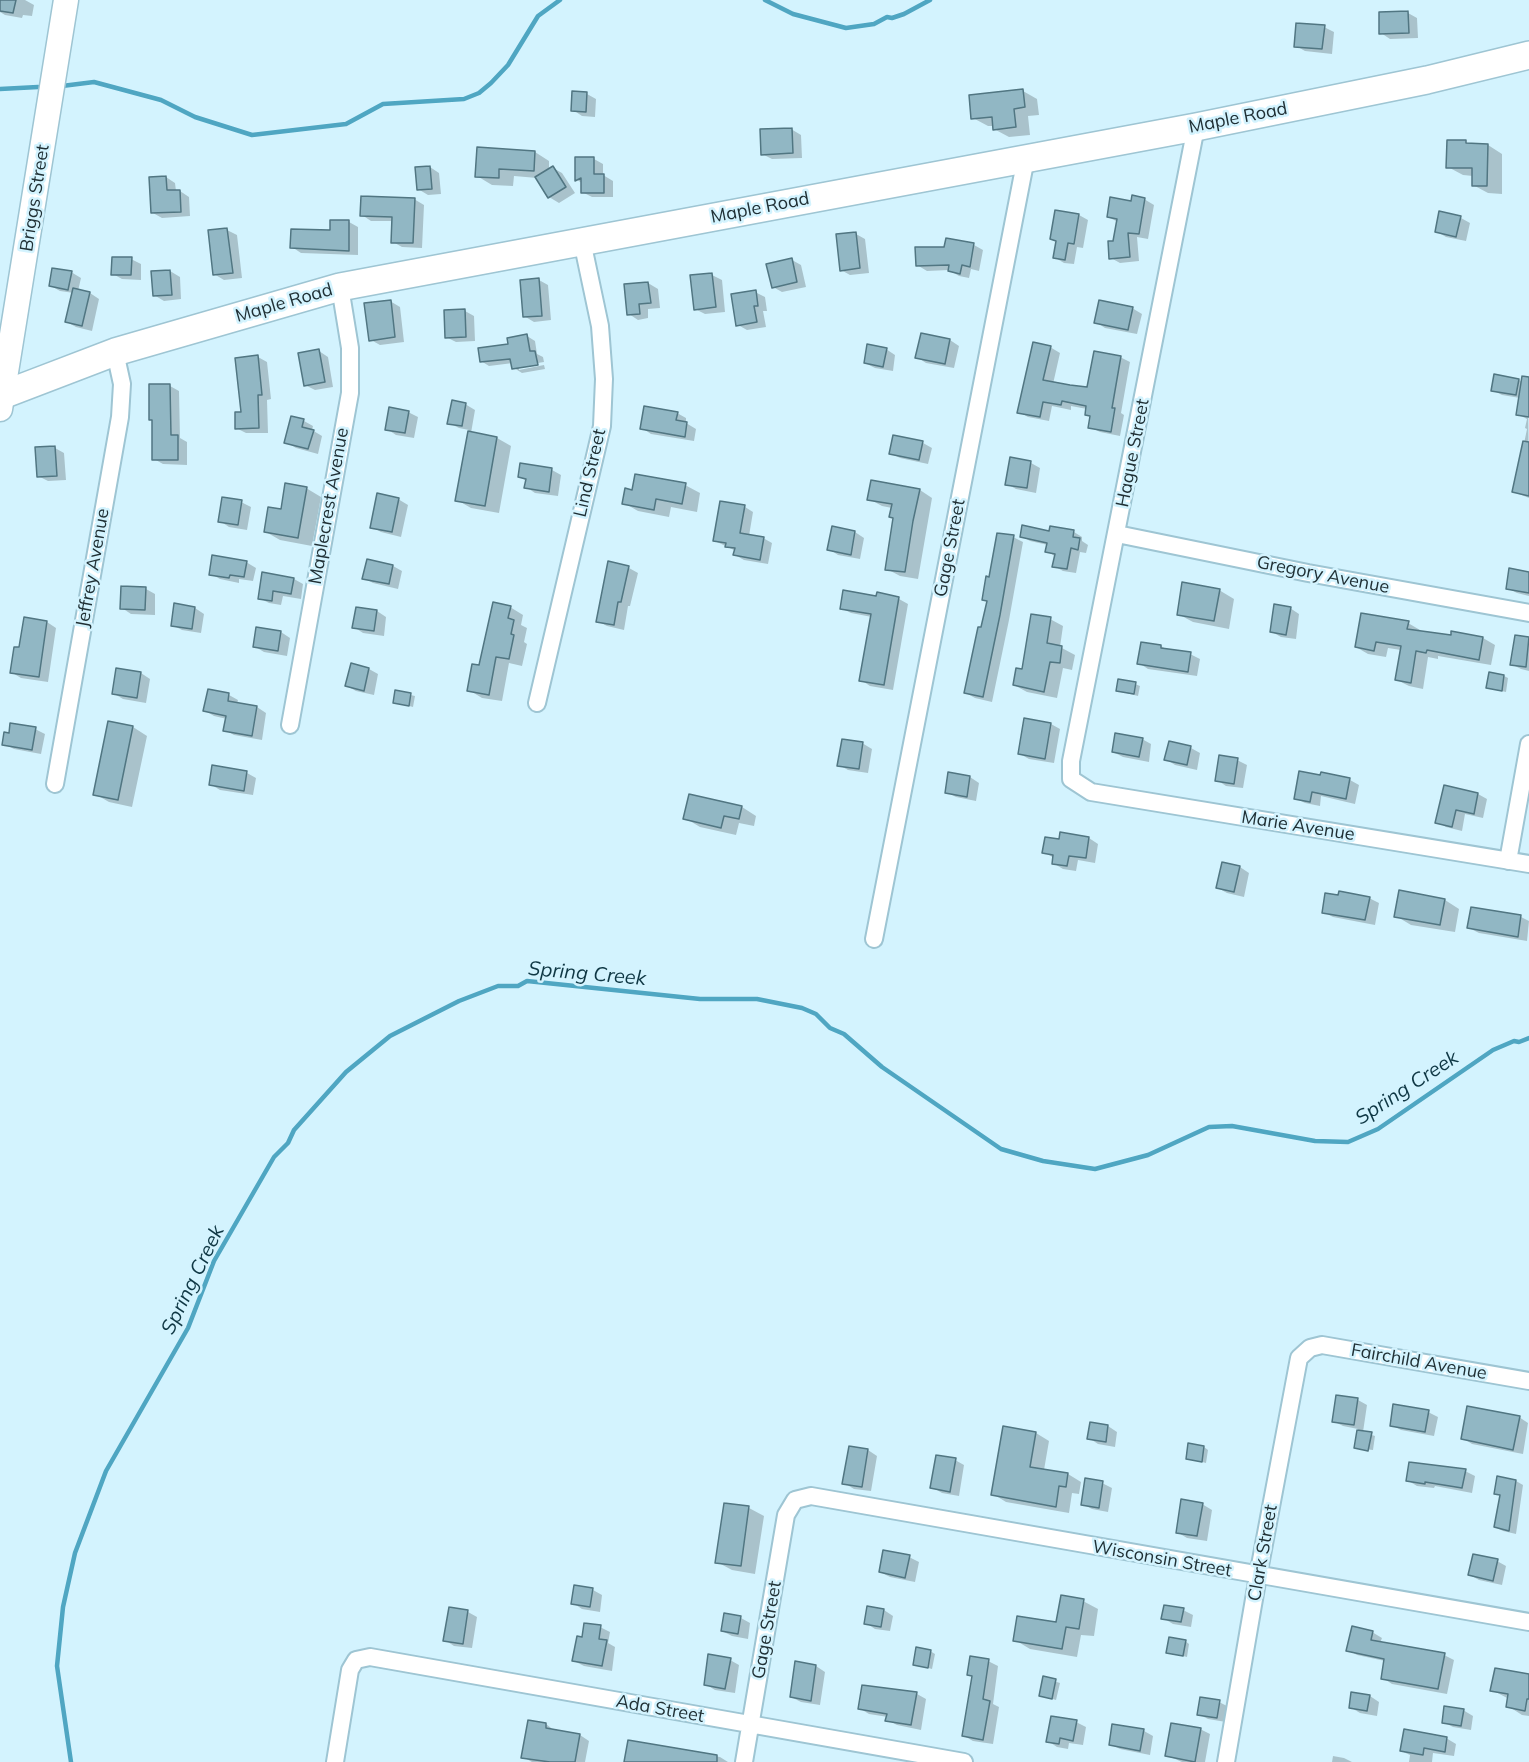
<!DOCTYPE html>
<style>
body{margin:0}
canvas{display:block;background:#d3f3fe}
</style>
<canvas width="1529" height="1762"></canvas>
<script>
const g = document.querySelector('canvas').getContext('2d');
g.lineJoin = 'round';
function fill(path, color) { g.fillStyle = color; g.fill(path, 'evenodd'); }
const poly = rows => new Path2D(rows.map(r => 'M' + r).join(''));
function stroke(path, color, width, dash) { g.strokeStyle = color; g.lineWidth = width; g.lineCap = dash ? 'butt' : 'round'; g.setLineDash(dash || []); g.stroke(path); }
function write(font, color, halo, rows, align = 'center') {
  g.font = font + ' Mulish,sans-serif'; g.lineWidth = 5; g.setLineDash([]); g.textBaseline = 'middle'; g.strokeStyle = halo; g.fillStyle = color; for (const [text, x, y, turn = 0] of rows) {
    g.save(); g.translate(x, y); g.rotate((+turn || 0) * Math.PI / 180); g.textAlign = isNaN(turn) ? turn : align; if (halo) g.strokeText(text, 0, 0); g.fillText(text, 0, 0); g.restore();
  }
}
fill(poly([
 [0,0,25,0,34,5,32,16,23,15,22,18,5,15,0,12],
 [1408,13,1417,18,1418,38,1390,39,1381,33],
 [1324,27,1334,32,1332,54,1305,51,1296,46],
 [1023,91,1037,99,1039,115,1028,116,1030,135,1009,137,994,129,994,126,988,126,973,118],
 [587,94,596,99,595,117,582,116,573,110],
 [791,129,801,135,802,158,772,159,762,154],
 [1448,141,1488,145,1502,154,1502,194,1488,193,1473,185,1473,176,1463,175,1448,167],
 [535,152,549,161,549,170,553,168,562,173,575,193,559,203,549,197,537,178,514,176,513,186,492,185,477,176],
 [577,159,594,159,603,164,603,175,613,181,613,197,592,197,582,192,582,183,577,180],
 [430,167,439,173,441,194,428,195,418,189],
 [166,177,175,183,176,191,180,191,189,197,190,216,162,218,153,213],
 [414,199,424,205,422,248,402,247,393,242,394,221,371,221,362,215],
 [1144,199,1154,205,1148,239,1137,237,1139,261,1120,263,1111,258,1118,222,1108,217,1132,202],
 [1079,215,1088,220,1083,248,1077,247,1074,264,1064,263,1054,257,1057,242,1052,239],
 [1461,218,1470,223,1466,241,1446,237,1436,231],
 [349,222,358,227,358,255,301,253,292,247,331,231],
 [227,230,237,235,242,278,224,280,214,274],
 [856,234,865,239,869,273,850,275,841,270],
 [947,240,974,245,983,250,979,271,971,269,969,278,959,276,949,270,927,271,917,265,946,248],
 [131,259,141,264,141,280,122,279,113,274],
 [792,260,801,265,806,287,782,292,773,287],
 [170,271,180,277,181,299,164,301,154,295,152,272],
 [71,272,81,278,78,291,90,293,99,299,92,331,76,327,67,322,74,293,60,291,51,286],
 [712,275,722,280,725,312,705,314,695,309],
 [539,280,548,285,551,320,534,322,524,316],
 [648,283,658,289,660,308,648,309,648,318,638,320,629,314],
 [755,292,765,297,767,311,763,311,766,327,747,330,738,325],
 [390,301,400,307,404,342,380,345,371,340],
 [1132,308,1142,314,1137,334,1105,328,1096,322],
 [465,311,474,316,475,341,456,342,446,337],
 [527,336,535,341,537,354,543,357,544,362,519,366,519,370,544,365,545,369,522,373,514,368,513,363,489,366,481,361],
 [950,340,959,346,954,368,926,363,917,357],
 [1050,347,1060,353,1053,384,1089,389,1120,357,1130,362,1121,413,1124,415,1120,436,1100,432,1090,427,1092,417,1086,414,1087,409,1071,406,1071,410,1052,406,1049,421,1028,417,1019,412],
 [886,349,895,355,893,371,875,368,865,363],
 [319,351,328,357,333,387,315,390,305,385],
 [258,357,267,362,271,399,267,400,268,433,246,433,236,428,243,413],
 [1519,380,1528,386,1529,498,1514,492,1527,429,1525,428,1527,419,1517,414,1520,398,1502,395,1492,390],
 [170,386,179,391,180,438,187,442,187,465,163,464,154,459],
 [465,404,475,410,471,433,497,438,511,446,499,513,471,508,457,500,469,430,459,428,449,423],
 [408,412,418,417,414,438,396,435,387,429],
 [677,413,686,418,686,423,696,429,694,441,651,434,642,428],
 [292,418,304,421,313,426,312,430,322,436,318,454,296,448,286,442],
 [923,443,932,448,928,464,900,458,890,453],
 [55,448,64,453,66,480,48,481,38,476],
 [1011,459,1031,463,1040,468,1036,493,1016,489,1007,484],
 [552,470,561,475,558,496,535,493,526,487,527,481,519,477],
 [685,485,700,493,697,512,671,507,669,517,638,511,624,503,633,492],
 [306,488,321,497,312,546,280,540,266,532,282,511],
 [920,490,932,498,918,579,900,576,887,569,895,518,892,508,882,506,869,499],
 [398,499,408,505,401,537,381,532,372,527],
 [241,502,251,507,247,530,229,527,220,521],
 [745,507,753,512,749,536,763,538,772,543,768,564,744,560,735,555,736,551,715,541],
 [833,528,855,532,864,538,860,559,838,555,829,549],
 [1051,528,1074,532,1082,537,1082,541,1088,545,1086,553,1080,552,1076,573,1063,571,1054,566,1056,557,1047,551,1048,545,1030,541,1021,536,1050,533],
 [1013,537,1023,542,1009,620,992,702,975,698,966,693,988,602,984,600,990,579],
 [246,562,256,568,253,581,239,579,239,583,220,579,211,574],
 [393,566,402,571,398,589,373,583,364,578],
 [629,568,638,573,630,606,628,606,624,630,607,626,597,621],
 [1529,573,1529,596,1517,593,1507,588],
 [294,579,303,584,301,599,283,596,281,605,269,603,259,598],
 [123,588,146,589,155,594,155,615,131,614,122,608],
 [1219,590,1234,599,1229,629,1193,622,1178,614],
 [878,594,899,599,908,604,893,690,870,686,861,680,872,617,851,613,841,608,877,597],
 [510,607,523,615,521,625,527,628,524,642,527,644,522,666,509,663,502,701,482,698,469,690],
 [195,608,204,614,201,633,182,630,172,625],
 [357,608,377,611,386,617,384,636,363,633,354,627],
 [1290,608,1299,614,1296,639,1281,637,1272,632],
 [1050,619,1063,626,1060,647,1075,655,1072,670,1063,668,1057,698,1027,692,1014,685],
 [47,622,56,628,48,682,21,678,11,672,20,649],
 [1408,623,1420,630,1420,632,1452,637,1483,638,1495,645,1491,665,1438,656,1438,659,1428,657,1423,689,1409,686,1397,680,1401,650,1388,648,1386,657,1368,654,1356,647],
 [281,632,290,638,287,656,264,652,254,646],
 [1516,637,1529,639,1529,671,1521,669,1511,664],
 [1161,646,1167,650,1190,654,1200,659,1197,676,1148,669,1139,663],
 [352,665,369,669,378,674,374,695,356,691,347,686],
 [141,673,150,679,146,703,123,699,113,693],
 [1504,676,1508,678,1506,692,1488,688],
 [1135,684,1140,686,1138,696,1118,691],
 [209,690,229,695,238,700,237,704,257,707,266,713,262,740,234,735,225,730,227,719,214,716,204,710],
 [397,692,415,696,413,707,395,702],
 [1051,724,1060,729,1054,763,1029,759,1020,754],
 [133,727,147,736,132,807,109,802,95,794],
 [35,729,45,734,41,754,14,749,4,744],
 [1142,739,1151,744,1149,762,1123,757,1113,752],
 [862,743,872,749,868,773,848,770,839,765],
 [1170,743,1191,748,1200,753,1197,770,1175,765,1166,759],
 [1237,760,1247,765,1243,788,1226,786,1217,780],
 [213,767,247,773,256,778,253,795,220,790,210,784],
 [949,774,970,777,979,783,976,801,956,797,946,792],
 [1322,774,1350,780,1359,785,1355,804,1321,796,1320,806,1305,803,1295,798],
 [1478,794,1487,799,1483,818,1465,814,1462,831,1446,827,1437,822],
 [742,807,756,816,754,826,739,823,736,835,700,827,685,818],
 [1089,838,1098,844,1095,863,1078,860,1076,871,1063,869,1053,863,1054,858,1044,852,1060,841],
 [1240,867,1249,873,1244,897,1227,893,1218,888],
 [1369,898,1379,903,1375,925,1333,917,1323,912],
 [1445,900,1459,909,1455,932,1411,925,1396,916],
 [1472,908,1521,917,1529,921,1527,941,1479,933,1469,928],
 [1337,1396,1358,1400,1367,1405,1363,1432,1375,1436,1373,1450,1355,1448,1358,1429,1343,1426,1333,1421],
 [1428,1412,1438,1417,1434,1436,1401,1430,1391,1425],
 [1519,1417,1528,1423,1523,1454,1472,1444,1463,1438],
 [1108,1426,1117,1432,1115,1447,1098,1444,1089,1438],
 [1004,1427,1036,1433,1049,1441,1044,1470,1068,1474,1081,1482,1079,1494,1072,1493,1069,1513,1006,1502,993,1494],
 [1204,1447,1208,1450,1206,1463,1187,1458],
 [868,1450,877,1456,871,1491,854,1489,844,1483],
 [955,1460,964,1465,959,1496,942,1493,932,1487],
 [1465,1471,1475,1476,1472,1493,1435,1486,1434,1488,1417,1486,1407,1480],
 [1516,1481,1523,1485,1516,1534,1503,1531,1495,1527,1502,1497,1496,1493],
 [1102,1483,1112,1488,1108,1512,1092,1509,1082,1504],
 [725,1504,749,1508,764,1516,755,1574,732,1570,717,1562],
 [1202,1504,1212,1510,1207,1541,1187,1538,1177,1532],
 [909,1557,919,1562,915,1582,890,1577,880,1572],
 [1497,1561,1506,1566,1502,1585,1479,1580,1470,1575],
 [593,1590,602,1595,600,1612,582,1609,573,1603],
 [1083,1601,1098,1609,1094,1636,1081,1635,1077,1657,1030,1649,1015,1640,1057,1624],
 [884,1610,893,1616,890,1631,875,1629,866,1623],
 [1183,1610,1193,1615,1191,1627,1173,1624,1163,1618],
 [468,1612,477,1617,472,1648,454,1646,445,1640],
 [725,1615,741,1618,750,1623,748,1639,732,1636,722,1631],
 [600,1627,610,1632,608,1643,615,1647,612,1671,584,1666,574,1661,583,1639],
 [1372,1632,1382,1638,1380,1643,1444,1655,1454,1660,1447,1694,1392,1684,1383,1678,1385,1661,1357,1655,1348,1650],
 [1185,1641,1189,1644,1187,1657,1168,1652],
 [930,1651,935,1654,932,1669,914,1664],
 [730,1660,739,1665,735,1693,715,1690,705,1684],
 [988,1661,998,1666,993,1704,999,1707,993,1744,973,1741,964,1736,973,1677,969,1675],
 [816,1666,825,1672,820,1705,801,1702,791,1697],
 [1529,1675,1529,1716,1522,1715,1508,1706,1509,1699,1492,1690],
 [1044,1678,1060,1683,1056,1700,1040,1695],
 [863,1686,917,1694,926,1699,921,1730,897,1725,887,1720,888,1717,869,1714,859,1708],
 [1370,1696,1379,1702,1377,1716,1360,1713,1350,1707],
 [1219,1702,1229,1707,1226,1722,1208,1719,1198,1714],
 [1463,1710,1473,1716,1471,1730,1453,1727,1443,1722],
 [1076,1722,1086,1727,1083,1745,1069,1743,1068,1749,1057,1747,1048,1741],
 [546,1724,555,1731,580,1735,589,1741,585,1762,532,1762,523,1757],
 [1200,1729,1210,1734,1205,1762,1182,1762,1166,1755],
 [1144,1731,1153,1736,1150,1755,1120,1749,1110,1744],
 [1446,1738,1456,1744,1454,1756,1433,1753,1432,1762,1409,1762,1410,1755,1401,1751],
 [629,1742,720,1757,728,1762,626,1762],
 [1333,1756,1344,1758,1352,1762,1332,1762]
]), '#0003');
stroke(poly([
 [765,0,793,14,846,28,874,24,887,17,892,18,904,14,930,0],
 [62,86,94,82,161,100,195,117,252,135,346,124,383,104,464,99,479,93,491,83,508,65,538,16,560,0],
 [0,89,38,87],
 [71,1762,57,1666,63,1607,75,1553,106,1471,188,1328,214,1261,274,1157,288,1143,294,1130,346,1072,390,1036,459,1001,498,986,518,986,527,981,700,999,757,999,802,1008,816,1014,830,1028,844,1034,882,1067,1001,1149,1043,1161,1095,1169,1148,1155,1209,1127,1232,1126,1315,1141,1348,1142,1378,1129,1493,1050,1514,1041,1519,1042,1529,1038]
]), '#4fa6c2', 4.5);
const building = poly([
 [0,0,16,0,13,13,0,11,0,0],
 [1408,11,1409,33,1379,34,1379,12,1408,11],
 [1296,23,1325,25,1322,49,1294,47,1296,23],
 [1023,89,1025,107,1014,109,1016,127,993,130,992,117,971,119,969,95,1023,89],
 [572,91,587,92,586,112,571,111,572,91],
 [792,128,793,153,761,155,760,129,792,128],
 [1447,140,1466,140,1466,143,1488,144,1487,186,1472,186,1472,168,1446,168,1447,140],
 [477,147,535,151,534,171,499,169,499,178,475,177,477,147],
 [575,157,594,157,594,174,604,174,604,193,581,193,581,178,575,181,575,157],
 [430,166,432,189,417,190,415,167,430,166],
 [553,166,566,187,548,198,535,177,553,166],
 [166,176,167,190,180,190,181,212,151,213,149,177,166,176],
 [1132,195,1145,198,1139,234,1128,233,1130,257,1109,259,1108,241,1113,241,1117,219,1107,217,1110,197,1131,201,1132,195],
 [361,196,415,198,413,243,391,243,392,217,360,216,361,196],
 [1055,210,1079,214,1074,244,1068,243,1065,260,1053,258,1056,241,1050,239,1055,210],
 [1439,211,1461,216,1456,237,1435,232,1439,211],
 [330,220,349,220,349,251,290,248,291,229,330,230,330,220],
 [227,228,233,273,213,275,208,230,227,228],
 [856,232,860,268,840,271,836,234,856,232],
 [946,238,974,243,970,267,962,265,960,274,948,271,949,265,916,266,915,247,944,247,946,238],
 [112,257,132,257,131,275,111,275,112,257],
 [792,258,797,282,772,288,766,264,792,258],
 [52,268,72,271,68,290,49,286,52,268],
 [170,270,172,295,153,296,151,271,170,270],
 [712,273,716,307,694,310,690,275,712,273],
 [539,278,542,316,523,317,520,280,539,278],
 [648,282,651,303,639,304,640,314,627,315,624,284,648,282],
 [73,288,90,292,82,326,65,322,73,288],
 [756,290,758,306,754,306,757,322,736,326,731,294,756,290],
 [391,300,395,337,369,341,364,303,391,300],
 [1099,300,1133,307,1128,330,1094,323,1099,300],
 [465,309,466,337,445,338,444,310,465,309],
 [921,333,950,339,945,364,915,358,921,333],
 [527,334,530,351,535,351,538,365,512,369,510,359,480,362,478,348,508,344,507,338,527,334],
 [1033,342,1051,346,1043,380,1070,385,1087,387,1094,351,1121,356,1112,408,1115,408,1111,432,1088,428,1090,416,1085,415,1086,406,1062,401,1061,405,1043,402,1040,417,1017,413,1033,342],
 [867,344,887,348,883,367,864,363,867,344],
 [319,349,325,382,304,386,298,353,319,349],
 [258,355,262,395,258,395,259,428,235,429,235,412,241,412,235,358,258,355],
 [1494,374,1519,379,1516,395,1491,391,1494,374],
 [1522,376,1529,377,1529,417,1516,415,1522,376],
 [149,384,170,384,171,435,178,435,178,460,152,460,152,420,149,420,149,384],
 [452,400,466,403,462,426,447,424,452,400],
 [644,406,678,412,676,420,687,422,685,437,640,429,644,406],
 [389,407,409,411,405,433,385,430,389,407],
 [291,416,304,419,302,427,314,430,308,449,284,443,291,416],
 [468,431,497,437,485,506,455,501,468,431],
 [893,435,923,441,919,460,889,454,893,435],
 [1523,441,1529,442,1529,496,1512,492,1523,441],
 [55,446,57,476,37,477,35,447,55,446],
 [1010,457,1031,461,1027,488,1005,485,1010,457],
 [520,463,552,468,549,492,524,488,526,479,518,477,520,463],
 [635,474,686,483,682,504,656,499,654,510,622,504,625,488,632,490,635,474],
 [871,480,920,489,913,521,905,572,885,570,893,518,889,517,892,504,867,500,871,480],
 [285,483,307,487,298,538,264,532,268,507,281,509,285,483],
 [377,493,399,498,392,532,370,528,377,493],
 [222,497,242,500,238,525,218,522,222,497],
 [720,501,745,505,740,533,764,537,760,560,733,555,735,548,725,547,726,543,713,541,720,501],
 [1022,525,1049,531,1050,526,1074,530,1073,537,1080,538,1078,550,1071,548,1067,569,1052,567,1055,554,1045,552,1047,543,1020,537,1022,525],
 [832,526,855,531,851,555,827,550,832,526],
 [997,533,1014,535,1000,615,983,697,964,693,978,627,981,627,987,601,982,600,986,576,989,577,997,533],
 [212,555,247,561,244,577,230,575,229,578,209,575,212,555],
 [367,559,393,565,389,584,362,579,367,559],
 [608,561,629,566,621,602,618,602,614,625,596,622,608,561],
 [1509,568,1529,572,1529,593,1506,589,1509,568],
 [262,572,294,578,291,594,273,591,272,601,258,599,262,572],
 [1182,582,1220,589,1214,621,1177,615,1182,582],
 [121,586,146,587,145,610,120,609,121,586],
 [843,590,876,596,877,592,899,597,884,685,859,681,871,614,840,609,843,590],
 [493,602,511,606,508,618,514,620,511,634,514,635,509,659,496,657,489,695,467,691,472,664,479,665,493,602],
 [174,603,195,607,192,629,171,626,174,603],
 [1274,604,1291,607,1286,635,1270,632,1274,604],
 [356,607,377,610,374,631,352,628,356,607],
 [1361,613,1409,621,1407,629,1451,635,1451,631,1483,637,1479,660,1427,650,1426,653,1416,651,1411,683,1395,680,1401,646,1376,642,1374,651,1355,647,1361,613],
 [1031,614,1051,617,1047,643,1062,646,1060,663,1050,662,1044,692,1013,685,1016,668,1022,669,1031,614],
 [24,617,47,621,39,677,10,673,14,647,19,647,24,617],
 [256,627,281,631,278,651,253,647,256,627],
 [1515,635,1529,637,1526,667,1510,665,1515,635],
 [1141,642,1161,645,1161,648,1191,652,1188,672,1137,664,1141,642],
 [351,663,369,668,364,691,345,686,351,663],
 [116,668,141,672,137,698,112,694,116,668],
 [1489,672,1504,675,1502,691,1486,688,1489,672],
 [1118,679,1136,682,1134,694,1116,691,1118,679],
 [208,689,229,693,228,701,257,706,252,736,223,731,226,716,203,711,208,689],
 [395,690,411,693,409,706,393,703,395,690],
 [1024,718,1051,723,1045,759,1018,754,1024,718],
 [108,721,133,726,118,800,93,795,108,721],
 [10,723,36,727,32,750,2,745,4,732,9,733,10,723],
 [1115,733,1143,738,1139,757,1112,752,1115,733],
 [842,739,863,742,859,769,837,766,842,739],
 [1169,741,1191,746,1187,765,1164,760,1169,741],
 [1219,755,1238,758,1234,784,1215,781,1219,755],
 [212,765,247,771,244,791,209,785,212,765],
 [1299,771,1320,775,1321,772,1350,778,1346,799,1312,792,1310,802,1294,799,1299,771],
 [948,772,970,776,967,797,945,793,948,772],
 [1444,785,1478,793,1474,814,1456,810,1452,827,1435,823,1444,785],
 [689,794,742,806,739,819,724,816,721,828,683,819,689,794],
 [1060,832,1089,837,1086,858,1069,856,1067,866,1052,864,1053,855,1042,853,1045,837,1059,839,1060,832],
 [1222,862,1240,866,1234,892,1216,888,1222,862],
 [1399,890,1445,899,1440,925,1394,917,1399,890],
 [1339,891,1370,897,1365,920,1322,913,1325,893,1338,895,1339,891],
 [1471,907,1521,915,1518,937,1467,928,1471,907],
 [1336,1395,1358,1398,1354,1425,1332,1422,1336,1395],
 [1393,1404,1429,1410,1425,1432,1390,1426,1393,1404],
 [1467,1406,1520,1416,1513,1450,1461,1439,1467,1406],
 [1090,1422,1108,1425,1106,1442,1087,1439,1090,1422],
 [1003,1426,1036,1432,1030,1467,1068,1473,1066,1487,1059,1486,1056,1507,991,1495,1003,1426],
 [1357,1430,1372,1432,1368,1451,1354,1448,1357,1430],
 [1188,1443,1204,1446,1202,1462,1186,1459,1188,1443],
 [849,1446,868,1449,862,1487,842,1484,849,1446],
 [936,1455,956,1458,950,1492,930,1488,936,1455],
 [1409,1462,1466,1469,1462,1488,1425,1482,1425,1484,1406,1481,1409,1462],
 [1497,1476,1516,1480,1509,1531,1494,1527,1500,1495,1494,1494,1497,1476],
 [1085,1478,1103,1481,1099,1508,1081,1505,1085,1478],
 [1181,1499,1203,1503,1197,1536,1176,1533,1181,1499],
 [724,1503,749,1506,741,1566,715,1563,724,1503],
 [883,1550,910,1555,905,1578,879,1572,883,1550],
 [1473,1554,1498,1559,1493,1581,1468,1575,1473,1554],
 [574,1585,593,1588,590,1607,571,1604,574,1585],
 [1061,1595,1084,1599,1079,1629,1066,1627,1062,1649,1013,1641,1017,1616,1056,1622,1061,1595],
 [1164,1605,1184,1608,1181,1622,1161,1619,1164,1605],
 [867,1606,884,1609,881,1627,864,1624,867,1606],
 [449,1607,468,1610,463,1644,443,1641,449,1607],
 [724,1613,741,1616,738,1634,721,1631,724,1613],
 [584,1623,601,1625,599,1639,607,1640,602,1666,572,1661,577,1636,582,1637,584,1623],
 [1352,1626,1373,1631,1371,1640,1445,1653,1438,1689,1381,1679,1384,1659,1346,1651,1352,1626],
 [1169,1637,1186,1640,1183,1656,1166,1653,1169,1637],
 [916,1647,931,1650,928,1668,913,1665,916,1647],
 [708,1654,731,1658,725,1689,704,1685,708,1654],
 [970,1656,989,1659,983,1699,990,1701,983,1740,962,1736,972,1676,967,1675,970,1656],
 [795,1661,816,1665,811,1701,790,1697,795,1661],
 [1495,1668,1529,1674,1529,1699,1527,1699,1525,1711,1506,1707,1508,1694,1490,1691,1495,1668],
 [1043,1676,1056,1679,1052,1699,1039,1696,1043,1676],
 [862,1685,917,1692,911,1725,885,1721,887,1714,858,1709,862,1685],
 [1351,1692,1370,1695,1367,1711,1349,1708,1351,1692],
 [1200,1697,1220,1700,1217,1718,1197,1715,1200,1697],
 [1444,1706,1464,1709,1461,1726,1442,1723,1444,1706],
 [1051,1716,1077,1720,1073,1741,1060,1738,1059,1744,1046,1742,1051,1716],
 [528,1720,546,1723,546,1728,580,1734,575,1762,550,1762,521,1758,528,1720],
 [1171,1723,1201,1728,1195,1762,1165,1756,1171,1723],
 [1112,1724,1144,1729,1140,1751,1109,1745,1112,1724],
 [1404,1729,1447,1737,1445,1752,1424,1748,1423,1755,1400,1751,1404,1729],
 [628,1740,717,1755,717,1762,624,1762,628,1740]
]);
fill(building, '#91b7c4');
stroke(building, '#517682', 1.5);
const street = poly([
 [1196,127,1071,761,1071,779,1091,792,1529,864],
 [1117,534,1308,573,1529,613],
 [537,703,602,426,604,379,600,326,582,241],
 [290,725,350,393,350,348,340,287],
 [55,784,120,417,122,384,115,352],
 [1508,861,1529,744],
 [874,939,1026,158],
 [335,1762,350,1670,356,1660,370,1657,964,1762],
 [744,1762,786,1515,795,1500,811,1496,1529,1622],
 [1226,1762,1258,1576,1299,1358,1310,1348,1322,1345,1529,1381]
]);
const secondary = poly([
 [0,409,66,0]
]);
const primary = poly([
 [0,396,115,352,340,287,1196,127,1427,80,1529,55]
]);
stroke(street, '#9ec5d3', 20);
stroke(secondary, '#9ec5d3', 27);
stroke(primary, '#9ec5d3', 30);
stroke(street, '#fff', 16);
stroke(secondary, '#fff', 24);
stroke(primary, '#fff', 27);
write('18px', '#203035', '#d3f3fe', [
 ["Maple Road",1238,118,-11],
 ["Briggs Street",35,198,-81],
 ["Maple Road",760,208,-11],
 ["Maple Road",284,303,-16],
 ["Hague Street",1133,453,-79],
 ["Lind Street",590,473,-77],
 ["Maplecrest Avenue",329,506,-80],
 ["Gage Street",950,548,-79],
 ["Jeffrey Avenue",93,568,-80],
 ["Gregory Avenue",1323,575,11],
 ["Marie Avenue",1298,826,9],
 ["Fairchild Avenue",1419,1362,10],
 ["Clark Street",1263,1553,-80],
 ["Wisconsin Street",1162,1559,10],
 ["Gage Street",767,1630,-80],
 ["Ada Street",660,1709,10]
]);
write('italic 20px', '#0f3744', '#d3f3fe', [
 ["Spring Creek",587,974,5],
 ["Spring Creek",1407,1088,-33],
 ["Spring Creek",193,1280,-64]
]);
</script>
